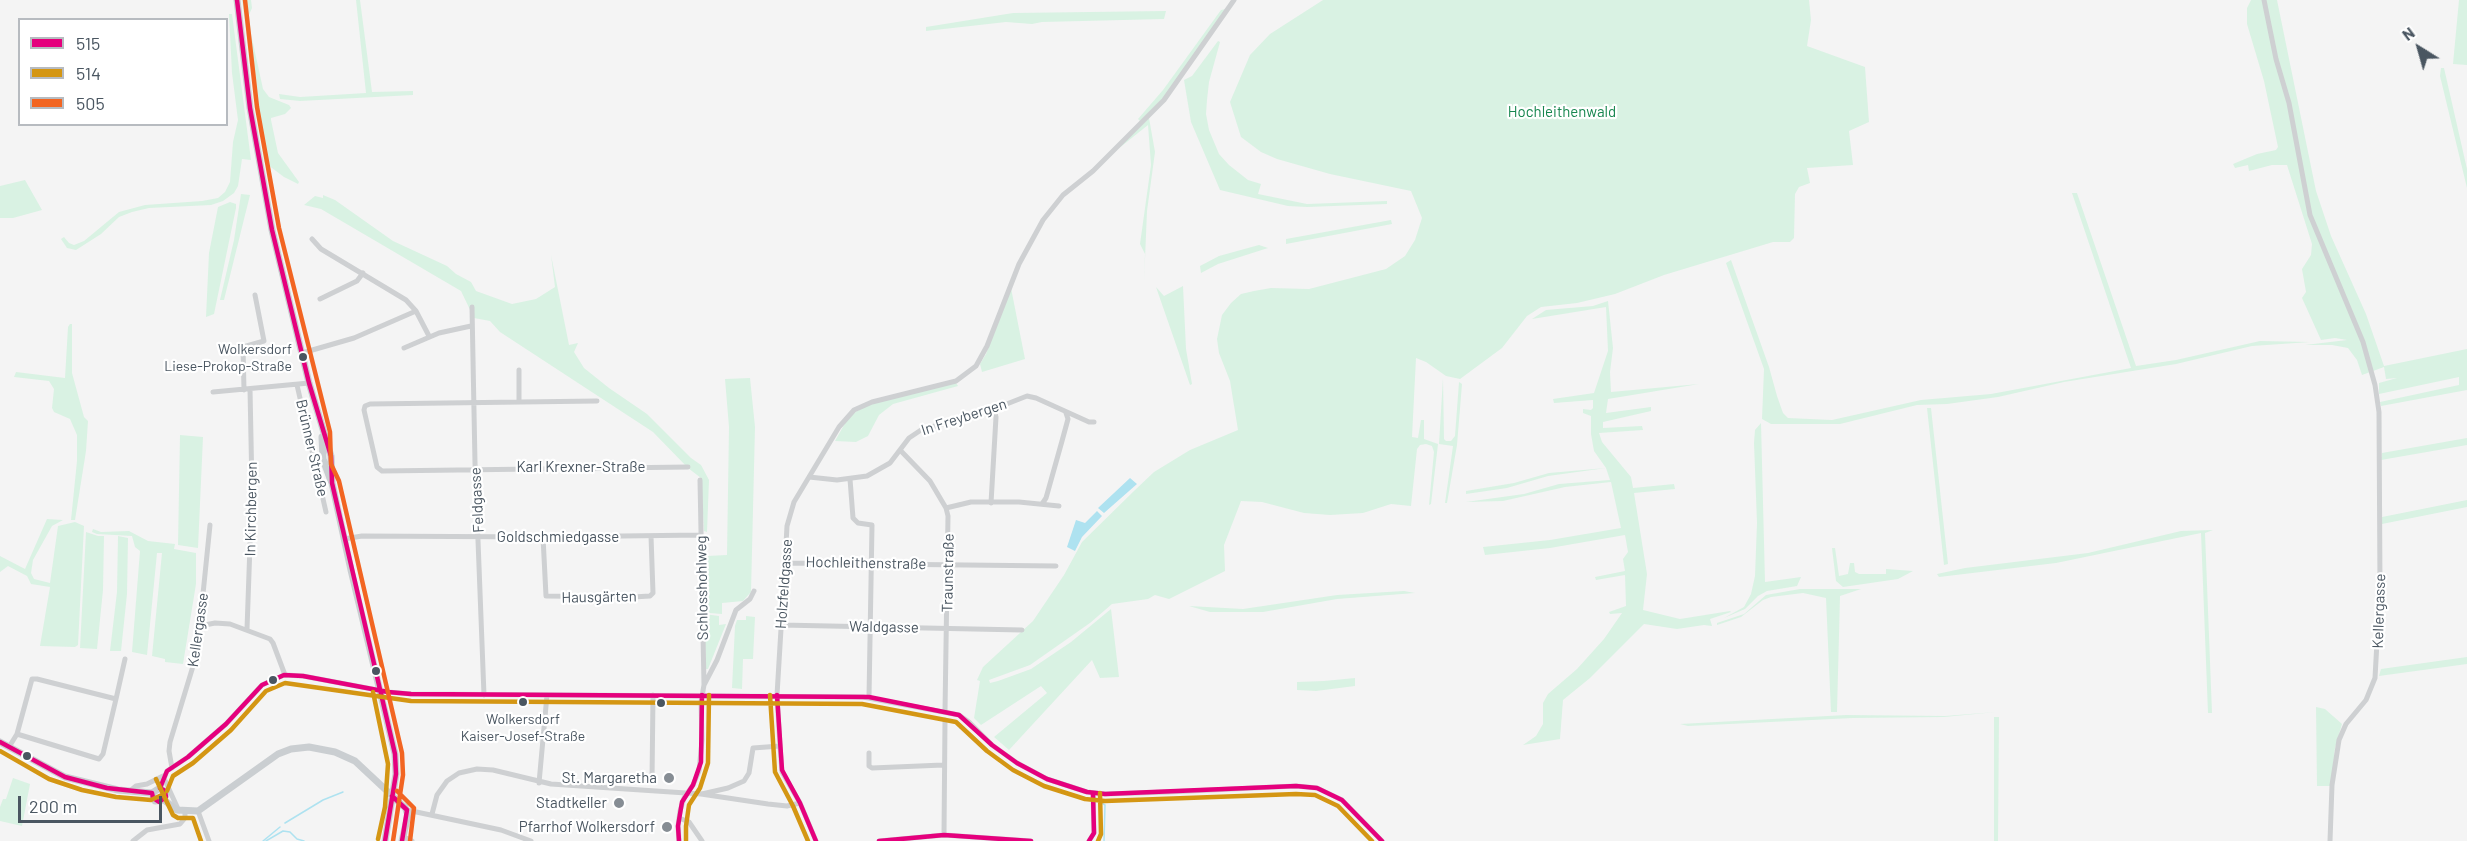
<!DOCTYPE html>
<meta charset="utf-8">
<style>
body{margin:0}
#map{position:relative;width:2467px;height:841px;overflow:hidden;background:#f4f4f4;font-family:Barlow,sans-serif}
canvas{display:block}
.legend{position:absolute;left:18px;top:18px;width:210px;height:108px;box-sizing:border-box;background:#fff;border:2px solid #b7bbc0;margin:0;padding:8px 10px;list-style:none;font-size:18px;color:#4a5661}
.legend li{display:flex;align-items:center;gap:12px;height:30px}
.legend b{width:30px;border:2px solid #b7bbc0}
.north{position:absolute;left:2389px;top:18px;width:60px;height:60px;-webkit-text-stroke:4px #fff;paint-order:stroke;rotate:323deg;font-size:16px;font-weight:700;line-height:24px;text-align:center;color:#4a5661}
.north::after{content:'';display:block;margin:auto;width:21px;height:27px;background:#4a5661;clip-path:polygon(50% 0,100% 100%,50% 72%,0 100%)}
.scale{position:absolute;left:18px;top:796px;width:144px;height:27px;box-sizing:border-box;border:3px solid #4a5661;border-top:0;padding-left:8px;font-size:18px;line-height:21px;white-space:nowrap;color:#4a5661;-webkit-text-stroke:4px #fff;paint-order:stroke}
</style>
<div id="map">
<canvas width="2467" height="841"></canvas>
<ul class="legend">
<li><b style="height:8px;background:#e5007d"></b>515</li>
<li><b style="height:8px;background:#d49613"></b>514</li>
<li><b style="height:8px;background:#f26522"></b>505</li>
</ul>
<div class="north">N</div>
<div class="scale">200 m</div>
</div>
<script>
const g = document.querySelector('canvas').getContext('2d');
g.lineJoin = 'round';
function fill(path, color) { g.fillStyle = color; g.fill(path, 'evenodd'); }
const poly = rows => new Path2D(rows.map(r => 'M' + r).join(''));
function stroke(path, color, width, dash) { g.strokeStyle = color; g.lineWidth = width; g.lineCap = dash ? 'butt' : 'round'; g.setLineDash(dash || []); g.stroke(path); }
function write(font, color, halo, rows, align = 'center') {
  g.font = font + ' Barlow,sans-serif'; g.lineWidth = 4.5; g.setLineDash([]); g.textBaseline = 'middle'; g.strokeStyle = halo; g.fillStyle = color; for (const [text, x, y, turn = 0] of rows) {
    g.save(); g.translate(x, y); g.rotate((+turn || 0) * Math.PI / 180); g.textAlign = isNaN(turn) ? turn : align; if (halo) g.strokeText(text, 0, 0); g.fillText(text, 0, 0); g.restore();
  }
}
fill(poly([
 [242,0,251,0,252,8,249,15,251,34,263,89,269,97,289,105,291,108,285,114,271,118,271,120,278,153,299,182,298,184,284,177,264,162],
 [356,0,360,0,372,92,413,91,413,95,300,101,280,99,279,94,300,97,366,93],
 [1323,0,1809,0,1811,20,1807,46,1865,67,1869,122,1849,131,1853,165,1807,168,1810,183,1799,187,1795,194,1794,238,1790,242,1773,242,1664,275,1615,294,1577,303,1541,307,1527,316,1502,348,1460,379,1446,376,1426,362,1416,358,1412,437,1418,438,1421,420,1424,420,1424,439,1438,444,1431,504,1429,505,1434,452,1432,446,1426,444,1420,445,1417,449,1411,506,1391,504,1363,513,1330,515,1304,513,1262,502,1241,501,1224,545,1225,571,1169,599,1155,595,1148,599,1112,604,1090,623,1030,665,989,680,990,683,998,681,1031,669,1071,642,1111,609,1119,677,1100,678,1092,660,1009,750,994,737,1047,693,1041,686,981,725,974,718,980,681,977,680,983,667,1033,621,1064,575,1082,542,1135,490,1154,472,1190,450,1238,430,1230,381,1219,353,1217,339,1222,315,1231,303,1241,294,1254,291,1271,288,1309,289,1386,269,1405,256,1415,240,1422,218,1411,191,1330,174,1277,159,1261,152,1241,137,1230,102,1250,55,1270,34],
 [2251,0,2277,0,2316,191,2331,236,2366,314,2384,366,2467,349,2467,390,2381,406,2380,402,2459,385,2459,377,2379,394,2379,383,2397,378,2386,379,2384,367,2362,375,2357,360,2348,348,2332,345,2305,345,2347,340,2335,338,2321,340,2302,298,2306,292,2302,269,2311,255,2312,244,2287,165,2272,165,2249,171,2248,165,2235,168,2233,164,2257,154,2276,150,2278,147,2264,81,2247,24,2247,8],
 [2459,0,2467,0,2467,65,2453,64],
 [1226,9,1168,93,1140,121,1138,119,1163,90,1221,10],
 [1166,11,1164,19,1042,22,1032,24,1006,22,926,31,926,27,1013,13],
 [229,14,232,14,251,160,242,159,238,186,234,193,223,201,211,205,149,208,132,212,119,217,101,234,76,250,67,248,61,239,64,237,69,243,74,245,84,241,119,212,145,205,202,201,218,198,225,192,230,182,233,142,238,120,232,73],
 [1218,41,1220,42,1209,82,1207,100,1206,114,1209,130,1219,154,1229,165,1248,180,1261,184,1258,194,1307,204,1387,201,1387,204,1307,207,1288,206,1220,190,1191,122,1184,80,1192,76],
 [2441,68,2444,68,2467,169,2467,188,2440,76],
 [1149,118,1155,152,1147,211,1144,283,1145,254,1140,244,1151,165,1148,125,1113,153],
 [25,180,42,210,13,218,0,218,0,186],
 [2072,193,2077,193,2136,366,2176,360,2260,341,2310,342,2252,346,2176,364,2064,382,1998,397,1947,404,1917,405,1840,424,1771,424,1762,419,1764,369,1726,263,1731,260,1769,367,1777,396,1783,413,1788,418,1832,420,1921,400,1991,394,2131,368],
 [241,194,250,195,224,300,220,300,234,240],
 [323,195,335,200,393,241,447,266,456,274,471,282,476,291,512,304,536,299,555,287,551,255,569,345,578,343,574,352,584,368,609,388,647,414,691,458,701,465,709,480,707,532,704,531,701,478,688,468,653,432,500,332,490,321,474,318,461,291,321,209,304,205,315,196,323,198],
 [230,202,236,204,236,208,214,314,206,317,209,253,218,207],
 [1391,220,1392,224,1286,244,1286,239],
 [1259,245,1268,248,1218,264,1201,273,1200,266,1219,256],
 [1183,286,1186,349,1192,384,1190,385,1156,287,1164,296],
 [1011,288,1025,359,982,372,980,364,986,354],
 [1608,301,1613,348,1610,372,1611,392,1699,384,1608,399,1606,413,1651,407,1651,411,1603,422,1603,428,1642,426,1643,430,1599,433,1602,442,1631,477,1633,488,1674,484,1675,489,1634,493,1647,574,1643,610,1680,619,1730,611,1731,612,1710,619,1712,626,1704,625,1677,629,1644,624,1590,678,1563,700,1560,739,1523,745,1536,736,1543,724,1543,703,1548,694,1577,669,1604,639,1622,613,1610,614,1609,612,1626,606,1625,575,1596,580,1595,577,1625,571,1623,559,1628,552,1625,535,1550,548,1485,555,1483,547,1550,540,1621,528,1611,482,1565,487,1503,501,1466,502,1524,494,1559,484,1610,480,1606,468,1548,476,1507,488,1466,494,1466,491,1514,483,1549,473,1606,468,1594,451,1591,434,1591,416,1583,413,1583,409,1591,410,1593,408,1593,400,1554,403,1553,399,1594,393,1608,351,1606,307,1532,319,1546,310,1593,306],
 [70,324,72,324,72,373,84,417,88,421,86,451,75,520,71,520,77,461,77,435,70,419,54,412,52,408,54,389,49,381,14,377,16,372,65,378,68,327],
 [750,378,755,427,751,592,743,601,722,603,722,614,709,613,706,612,707,556,727,555,729,427,725,379],
 [1443,378,1444,439,1446,441,1451,441,1455,436,1459,382,1462,384,1457,445,1447,503,1445,503,1453,446,1439,444],
 [956,383,958,386,893,404,879,415,868,436,856,442,835,441,848,418,857,411,872,403],
 [1927,408,1931,408,1948,564,1944,565],
 [1761,423,1765,582,1801,577,1797,586,1767,591,1758,596,1745,609,1724,618,1744,607,1751,594,1755,576,1757,523,1754,443,1755,430],
 [180,435,203,437,198,548,178,545],
 [2467,438,2467,445,2381,460,2382,453],
 [2467,500,2467,507,2382,524,2382,517],
 [47,519,63,520,52,526,33,560,31,573,34,579,50,583,58,526,75,522,84,526,78,645,75,647,40,646,50,587,31,584,27,576,8,566,0,572,0,556,25,569],
 [93,529,101,532,129,531,148,541,175,544,174,549,196,553,196,584,183,664,165,662,165,659,152,656,162,553,157,553,147,655,132,652,140,551,135,547,132,536,97,534,92,532],
 [2213,530,2205,533,2212,713,2208,713,2201,533,2056,563,1939,577,1937,574,1965,568,2088,553,2181,531],
 [86,532,98,536,104,536,103,590,97,649,80,648],
 [118,536,128,538,127,594,121,651,110,651,117,592],
 [1832,548,1835,548,1839,576,1848,574,1850,563,1854,563,1855,572,1859,574,1886,574,1886,569,1913,571,1898,579,1843,587,1836,581],
 [1800,589,1861,589,1840,596,1837,712,1831,712,1826,598,1803,593,1771,597,1763,600,1741,617,1717,625,1717,623,1744,614,1766,595],
 [1404,591,1415,593,1337,599,1263,612,1210,612,1189,606,1243,609,1337,595],
 [704,614,719,616,719,625,726,624,708,669,706,669],
 [746,616,755,617,753,659,743,659,742,689,732,688,735,626,737,620,746,620],
 [2467,657,2467,664,2379,676,2381,669],
 [1355,678,1355,686,1316,691,1297,690,1297,682,1324,681],
 [2316,707,2325,709,2342,724,2335,748,2331,786,2317,786],
 [1996,712,1944,717,1853,718,1688,726,1680,724,1846,715,1945,716],
 [1994,717,1999,717,1998,841,1994,841],
 [13,778,30,784,22,826,0,821,0,807,3,799,6,799]
]), '#d9f2e3');
fill(poly([
 [1130,478,1137,484,1104,513,1098,508],
 [1097,511,1102,516,1082,537,1075,551,1067,547,1076,520,1085,523]
]), '#aee2f0');
stroke(poly([
 [959,723,960,728,964,729],
 [1097,800,1105,805,1104,841],
 [285,823,323,800,343,792],
 [263,841,280,827],
 [266,841,283,831,290,832,297,839,304,841]
]), '#aee2f0', 1.5);
stroke(poly([
 [2264,0,2276,59,2289,103,2310,215,2363,342,2375,385,2379,412,2380,587,2375,678,2366,700,2346,724,2339,740,2332,785,2330,841],
 [312,239,321,249,406,300,416,311,429,336],
 [320,299,357,281,363,273],
 [472,307,475,463,484,695],
 [404,348,439,333,471,326],
 [302,353,354,338,416,311],
 [519,370,519,402],
 [297,385,326,512],
 [244,390,243,347,264,341,255,295],
 [213,392,309,383],
 [597,401,370,404,365,406,364,410,377,467,382,471,688,467],
 [901,451,930,481,946,508,948,516,945,711],
 [809,477,837,480,867,476,890,463,909,438,921,430,994,409,1027,396,1036,398,1089,422,1094,422],
 [850,479,853,518,858,523,872,525,869,697],
 [991,503,996,417,994,409],
 [1042,504,1046,498,1062,441,1068,419,1066,413],
 [946,508,971,502,1019,502,1059,506],
 [543,537,546,596,633,597,650,596,653,593,651,536],
 [344,539,362,536,543,537,701,535],
 [785,563,1056,566],
 [781,625,1022,630],
 [247,629,252,489,250,389],
 [200,631,205,625,215,623,230,624,270,639,273,643,285,675],
 [704,685,717,660,736,610,750,599,754,591],
 [116,699,125,659],
 [9,747,17,734,32,679,37,679,116,699,103,754,99,759,17,734],
 [869,753,869,766,872,768,943,765],
 [172,768,169,751,170,742,197,653,210,525],
 [163,776,179,811],
 [652,781,653,695],
 [539,783,547,695],
 [160,788,167,771,188,757,226,724,262,685,284,675,303,676,388,692,411,694,863,697,959,715,969,722,992,745,1017,763,1047,779,1087,792,1105,794,1168,792,1296,786,1317,788,1342,800,1382,841],
 [130,791,136,786,147,784,163,776],
 [702,794,728,788,744,781,749,773,753,748,780,746],
 [407,810,501,830,531,841],
 [198,811,209,841],
 [432,814,437,795,447,781,459,773,477,769,493,770,551,784,701,794,768,804,787,806,800,803],
 [679,818,689,822,702,841],
 [944,835,945,720],
 [404,837,412,841],
 [133,841,147,830,180,824,185,818,185,812],
 [679,841,678,826,680,811,684,798,693,785,699,771,702,740,701,702,704,685,700,480],
 [816,841,800,803,782,772,780,746,777,695,785,563,787,526,794,502,839,427,854,410,872,402,956,381,976,366,987,346,1019,264,1043,220,1063,195,1093,171,1164,100,1234,0],
 [879,841,944,835,1031,841],
 [1089,841,1094,833,1093,793]
]), '#ced0d2', 5);
stroke(poly([
 [237,0,250,108,272,230,309,383,331,456,332,483,351,570,395,754,396,774,385,841],
 [322,437,323,459,331,481],
 [0,742,65,777,118,790,152,793,160,788,166,793,164,800],
 [152,793,155,801,164,800],
 [164,800,177,810,198,811,278,754,291,749,309,747,335,752,355,761,402,805],
 [400,804,405,807,408,815,402,841]
]), '#caced1', 7);
stroke(poly([
 [237,0,250,108,272,230,309,383,331,456,332,483,395,754,396,774,385,841],
 [777,695,782,770,800,803,816,841],
 [0,742,65,777,107,788,152,793,153,798,159,802,166,797,165,791,160,788,167,771,188,757,226,724,262,685,284,675,303,676,388,692,411,694,869,697,959,715,992,745,1017,763,1047,779,1087,792,1105,794,1296,786,1317,788,1342,800,1382,841],
 [392,796,407,810,402,841],
 [679,841,678,826,682,802,693,785,701,762,702,695],
 [879,841,944,835,1031,841],
 [1089,841,1094,833,1093,793]
]), '#e5007d', 4.5);
stroke(poly([
 [373,692,388,764,385,807,378,839],
 [770,695,775,772,793,806,808,841],
 [0,751,49,779,82,790,116,797,151,800,164,794],
 [156,779,173,815,178,818,193,818,201,841],
 [167,791,173,776,193,763,231,730,266,691,285,683,411,701,862,704,956,722,987,751,1013,770,1044,786,1085,799,1105,801,1296,794,1315,795,1338,806,1372,841],
 [686,841,686,826,689,805,700,788,708,763,709,695],
 [1098,841,1101,834,1100,793]
]), '#d49613', 4.5);
stroke(poly([
 [245,0,257,107,279,228,330,432,331,464,339,481,402,753,403,775,393,841],
 [397,791,414,808,410,841]
]), '#f26522', 4.5);
for (const [x, y, r, color] of [
 [303,357,5,"#4a5661"],
 [376,671,5,"#4a5661"],
 [273,680,5,"#4a5661"],
 [523,702,5,"#4a5661"],
 [661,703,5,"#4a5661"],
 [27,756,5,"#4a5661"],
 [669,778,6,"#868d94"],
 [619,803,6,"#868d94"],
 [667,827,6,"#868d94"]
]) { const dot = new Path2D(); dot.arc(x, y, r, 0, 2 * Math.PI); g.fillStyle = color; g.fill(dot); stroke(dot, '#fff', 2); }
write('14px', '#4a5661', '#fff', [
 ["Wolkersdorf",292,349],
 ["Liese-Prokop-Straße",292,366],
 ["Wolkersdorf",523,719,"center"],
 ["Kaiser-Josef-Straße",523,736,"center"]
], 'right');
write('15px', '#17864f', '#fff', [
 ["Hochleithenwald",1562,112]
]);
write('15px', '#4a5661', '#fff', [
 ["In Freybergen",964,417,-18],
 ["Brünner Straße",312,448,77],
 ["Karl Krexner-Straße",581,467],
 ["Feldgasse",477,500,-93],
 ["In Kirchbergen",251,509,-89],
 ["Goldschmiedgasse",558,537],
 ["Hochleithenstraße",866,563,1],
 ["Traunstraße",948,573,-89],
 ["Holzfeldgasse",784,584,-86],
 ["Schlosshohlweg",702,588,-91],
 ["Hausgärten",599,597,-1],
 ["Kellergasse",2379,611,-88],
 ["Waldgasse",884,627,1],
 ["Kellergasse",198,630,-82]
]);
write('15px', '#4a5661', '#fff', [
 ["St. Margaretha",657,778],
 ["Stadtkeller",607,803],
 ["Pfarrhof Wolkersdorf",655,827]
], 'right');
</script>
